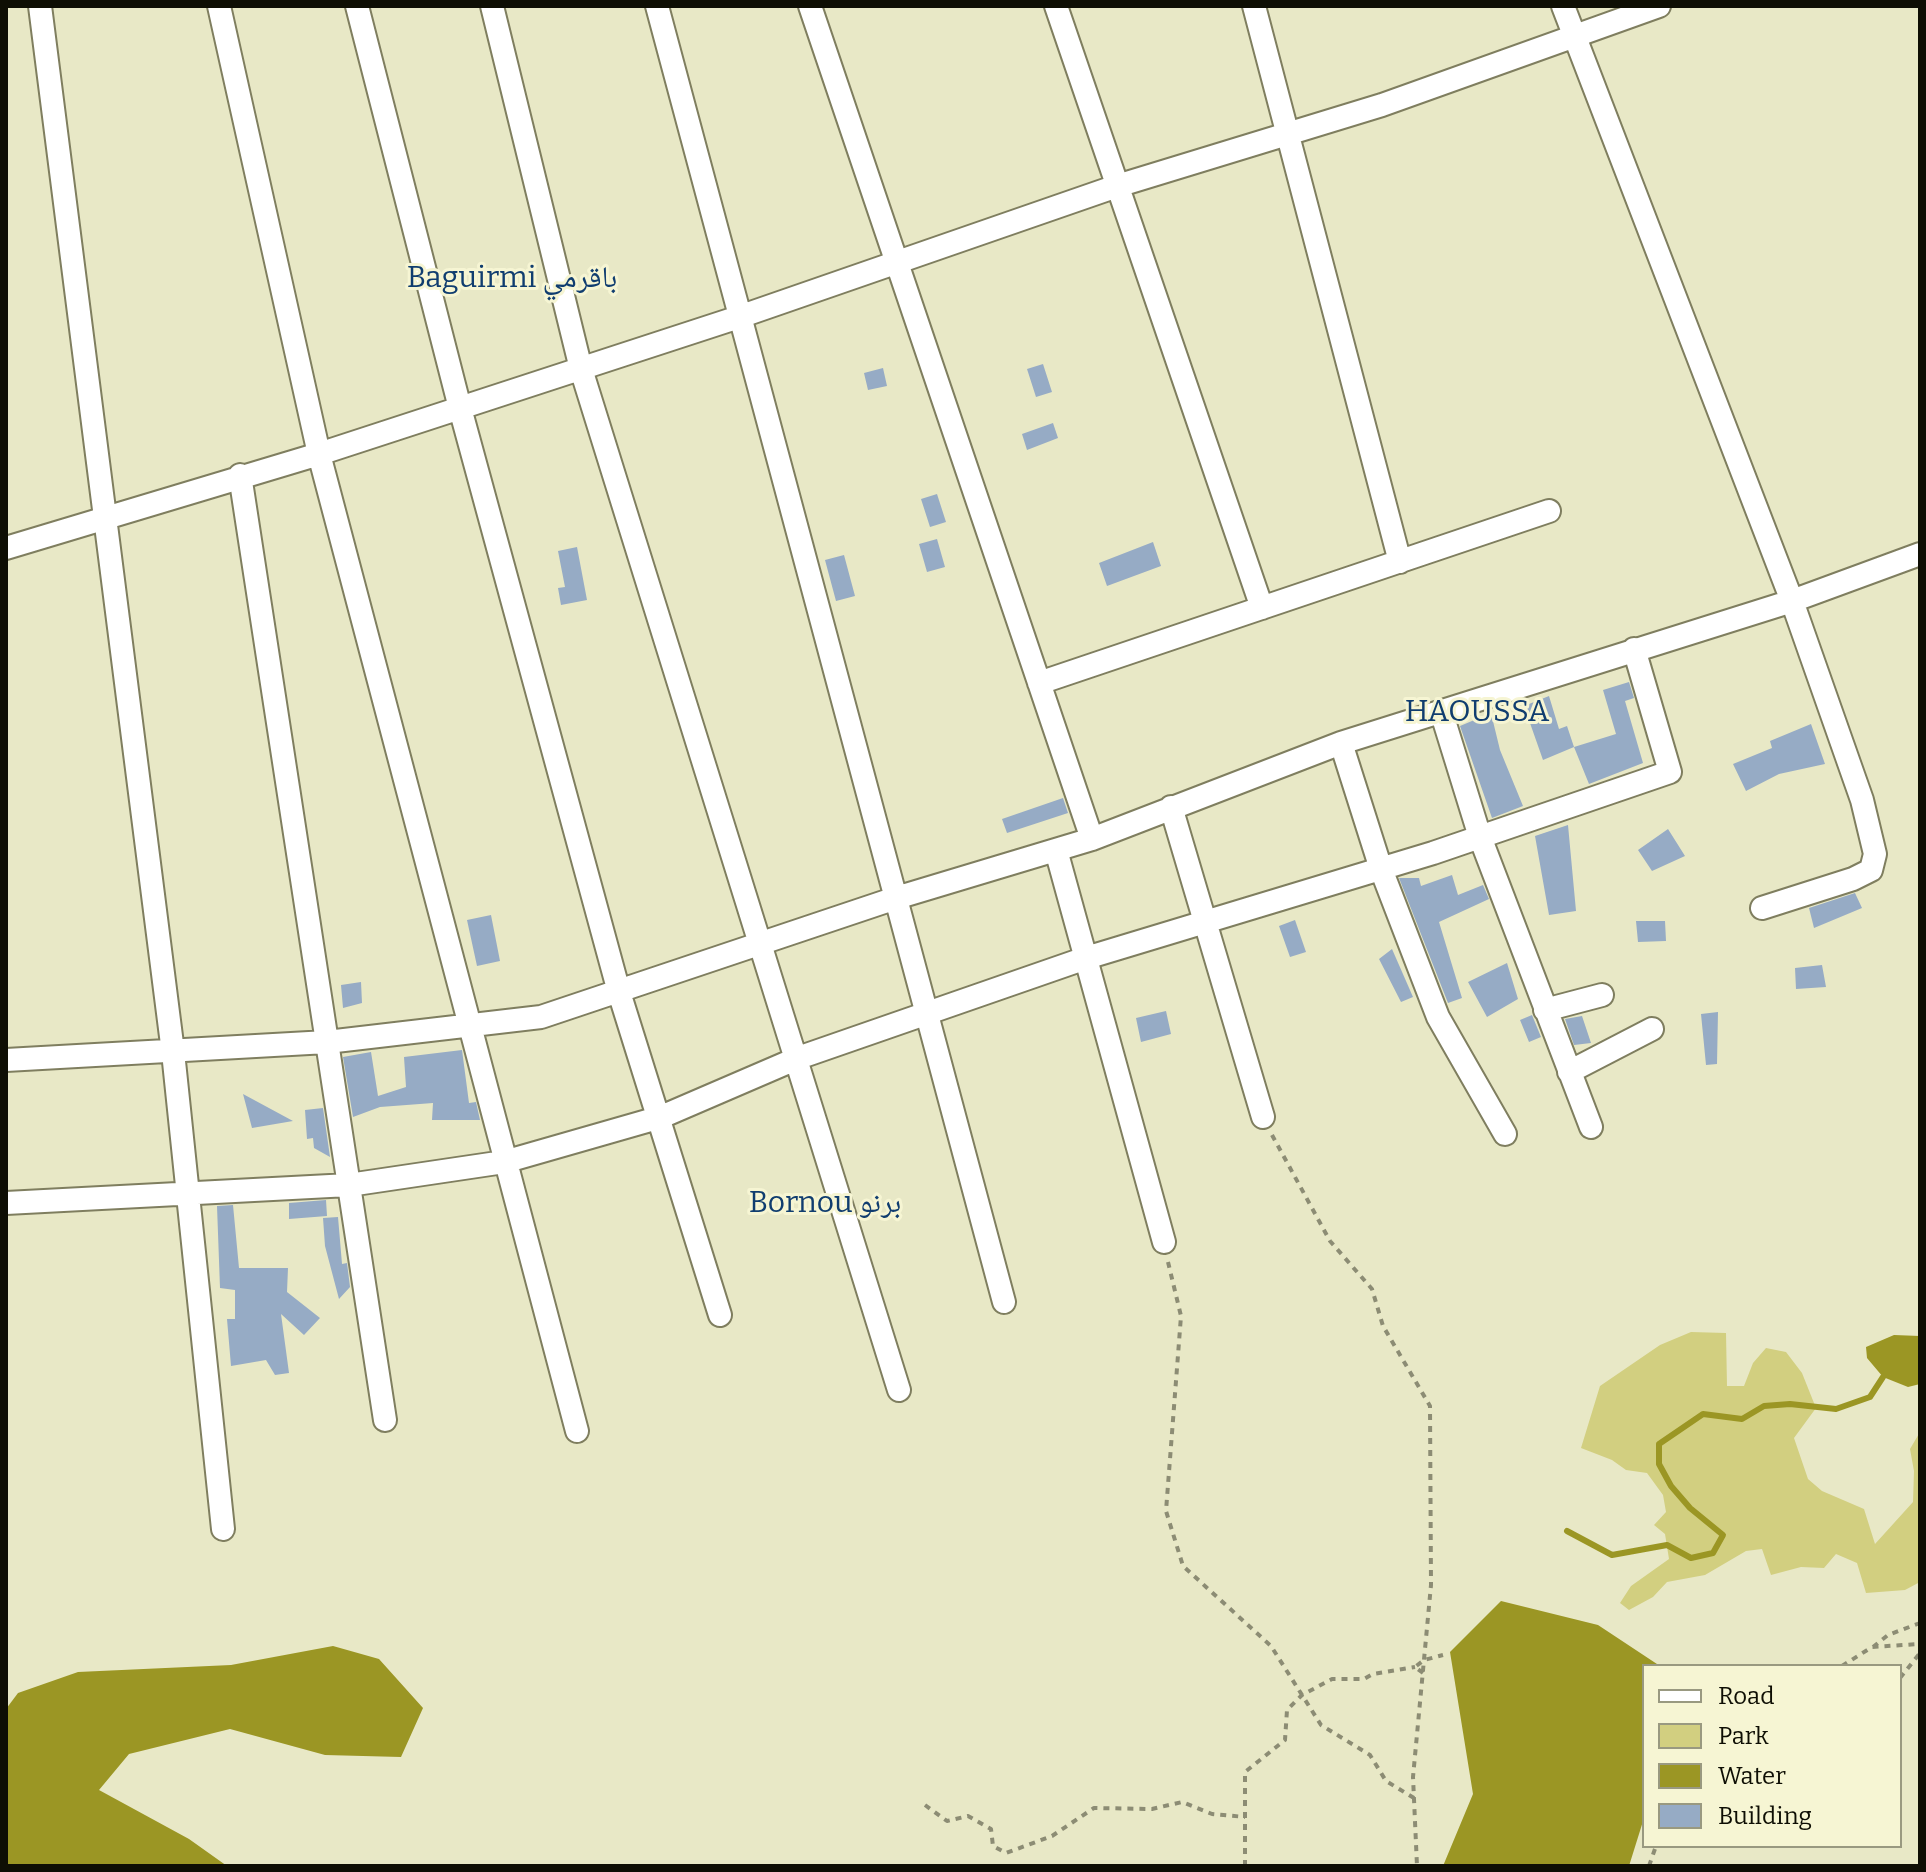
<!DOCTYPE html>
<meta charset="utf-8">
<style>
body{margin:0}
#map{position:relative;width:1926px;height:1872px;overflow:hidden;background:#e8e8c6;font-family:Bitter,serif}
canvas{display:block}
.frame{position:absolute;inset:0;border:8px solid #0e0e04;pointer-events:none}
.legend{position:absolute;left:1642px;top:1664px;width:260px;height:184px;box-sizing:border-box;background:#f6f5d3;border:2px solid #999980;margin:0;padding:10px 14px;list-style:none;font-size:24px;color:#0e0e04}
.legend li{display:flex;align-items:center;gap:16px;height:40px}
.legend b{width:40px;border:2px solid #999980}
</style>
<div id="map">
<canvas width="1926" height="1872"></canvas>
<div class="frame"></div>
<ul class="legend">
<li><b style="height:10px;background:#fff"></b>Road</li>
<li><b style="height:22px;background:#d2cf80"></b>Park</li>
<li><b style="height:22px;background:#9b9624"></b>Water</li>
<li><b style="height:22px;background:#96abc5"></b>Building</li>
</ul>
</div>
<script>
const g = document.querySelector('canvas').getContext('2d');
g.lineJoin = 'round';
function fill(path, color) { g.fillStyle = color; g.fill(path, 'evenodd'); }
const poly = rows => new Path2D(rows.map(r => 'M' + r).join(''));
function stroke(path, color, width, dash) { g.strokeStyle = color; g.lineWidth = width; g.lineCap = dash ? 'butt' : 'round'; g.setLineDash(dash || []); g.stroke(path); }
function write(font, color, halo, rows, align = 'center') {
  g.font = font + ' Bitter,"Noto Naskh Arabic",serif'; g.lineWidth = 6; g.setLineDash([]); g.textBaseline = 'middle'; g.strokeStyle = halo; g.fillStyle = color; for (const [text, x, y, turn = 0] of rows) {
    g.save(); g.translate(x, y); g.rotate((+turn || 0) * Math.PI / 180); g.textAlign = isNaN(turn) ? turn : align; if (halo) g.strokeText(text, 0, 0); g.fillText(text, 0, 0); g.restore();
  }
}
fill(poly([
 [1691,1332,1726,1333,1727,1386,1744,1386,1753,1363,1766,1348,1786,1352,1802,1373,1816,1408,1794,1438,1808,1479,1822,1491,1864,1509,1875,1544,1913,1502,1914,1471,1910,1449,1920,1432,1920,1582,1905,1590,1866,1593,1857,1563,1836,1554,1824,1568,1801,1567,1771,1575,1762,1549,1746,1551,1705,1575,1667,1582,1653,1597,1629,1610,1620,1603,1631,1586,1669,1559,1665,1534,1654,1525,1666,1512,1663,1495,1647,1473,1626,1470,1612,1460,1581,1448,1600,1386,1660,1345]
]), '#d2cf80');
fill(poly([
 [1894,1335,1920,1336,1920,1384,1908,1387,1883,1377,1867,1358,1866,1347],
 [1501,1601,1598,1625,1660,1666,1644,1666,1644,1818,1629,1866,1443,1866,1473,1794,1450,1652],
 [333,1646,379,1659,423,1708,401,1757,325,1755,230,1729,129,1754,99,1790,189,1839,227,1866,6,1866,6,1709,18,1693,78,1672,231,1665]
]), '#9b9624');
stroke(poly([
 [1567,1531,1612,1555,1667,1545,1691,1558,1713,1553,1723,1535,1690,1508,1671,1486,1659,1464,1659,1444,1703,1414,1742,1419,1764,1406,1790,1404,1836,1409,1870,1397,1883,1377]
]), '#9b9624', 6);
fill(poly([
 [1043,364,1052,392,1036,397,1027,369],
 [883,368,887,386,868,390,864,373],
 [1053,423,1058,438,1027,450,1022,434],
 [937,494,946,522,930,527,921,499],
 [937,539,945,567,927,572,919,544],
 [1153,542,1161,566,1107,586,1099,563],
 [577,547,587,600,561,605,558,588,565,587,558,551],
 [844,555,855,596,836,601,825,560],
 [1629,682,1634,698,1625,701,1643,763,1589,784,1574,747,1616,734,1603,690],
 [1549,696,1559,729,1567,726,1574,747,1543,760,1524,706],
 [1491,713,1500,750,1523,806,1492,818,1460,726],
 [1811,724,1825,764,1779,774,1746,791,1733,764,1772,748,1770,741],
 [1063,798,1068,813,1007,833,1002,819],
 [1568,825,1576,911,1549,915,1535,836],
 [1668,829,1685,856,1652,871,1638,850],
 [1452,875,1458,895,1483,885,1489,899,1439,922,1462,998,1448,1003,1399,878,1419,878,1421,886],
 [1855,893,1862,908,1814,928,1809,908],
 [491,915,500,961,477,966,467,920],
 [1295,920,1306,952,1290,957,1279,926],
 [1636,921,1665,921,1666,941,1638,942],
 [1392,949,1413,997,1401,1002,1379,959],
 [1507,963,1518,999,1487,1017,1468,982],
 [1822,965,1826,987,1796,989,1795,968],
 [361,982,362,1003,343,1008,341,985],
 [1166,1011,1171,1034,1141,1042,1136,1018],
 [1718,1012,1717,1064,1706,1065,1701,1014],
 [1532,1015,1541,1037,1529,1042,1520,1020],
 [1582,1016,1591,1043,1574,1045,1565,1019],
 [462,1050,469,1103,476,1102,480,1120,432,1120,433,1103,380,1107,353,1117,343,1057,371,1052,378,1096,406,1087,404,1057],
 [243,1094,293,1121,252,1128],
 [323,1108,330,1157,314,1148,313,1138,307,1139,305,1110],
 [326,1200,327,1216,289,1219,289,1203],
 [233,1205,239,1268,288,1268,287,1292,320,1318,304,1335,281,1314,289,1373,275,1375,266,1360,231,1366,227,1319,235,1319,235,1290,220,1288,217,1206],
 [338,1217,342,1264,347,1263,350,1287,339,1299,325,1246,323,1218]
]), '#96abc5');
const street = poly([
 [40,6,173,1052,223,1529],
 [219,6,319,454,577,1431],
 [357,6,460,408,619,992,720,1315],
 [492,6,581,369,899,1390],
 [657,6,1004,1302],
 [810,6,1092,839],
 [1056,6,1262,608],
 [1254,6,1400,562],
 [1563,6,1792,601,1862,800,1875,854,1871,870,1853,879,1762,908],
 [240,475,385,1420],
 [6,548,319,454,739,317,1117,186,1382,105,1659,6],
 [1039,683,1549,511],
 [1441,711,1480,837,1591,1127],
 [1341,743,1381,869,1438,1017,1505,1134],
 [1171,807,1263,1117],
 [1056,850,1164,1242],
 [1545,1010,1602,995],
 [6,1060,327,1042,541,1017,896,898,1092,839,1341,743,1792,601,1920,554],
 [1569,1072,1652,1029],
 [6,1203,349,1185,504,1162,661,1117,798,1058,1086,958,1433,853,1670,772,1634,649]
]);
stroke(street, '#7f7e5f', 26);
stroke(poly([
 [1272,1135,1330,1241,1372,1289,1383,1326,1430,1406,1431,1585,1413,1777,1417,1866],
 [1168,1262,1181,1316,1166,1511,1183,1566,1271,1646,1321,1725,1370,1755,1386,1781,1414,1798],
 [1873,1647,1888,1635,1920,1623],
 [1842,1666,1872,1647,1920,1644],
 [1423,1673,1415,1667,1424,1660,1443,1655],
 [1900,1678,1920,1653],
 [925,1805,947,1821,968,1816,991,1829,993,1846,1006,1853,1052,1836,1094,1808,1152,1809,1182,1802,1212,1814,1245,1817],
 [1245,1866,1245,1772,1285,1740,1287,1710,1302,1695,1332,1679,1364,1679,1373,1674,1415,1667],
 [1649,1866,1656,1846]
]), '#8c8c74', 4, [6, 6]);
stroke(street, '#fff', 22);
write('30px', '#103d6f', '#f6f5d3', [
 ["Baguirmi باقرمي",512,279],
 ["HAOUSSA",1477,713],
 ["Bornou برنو",825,1204]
]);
</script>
